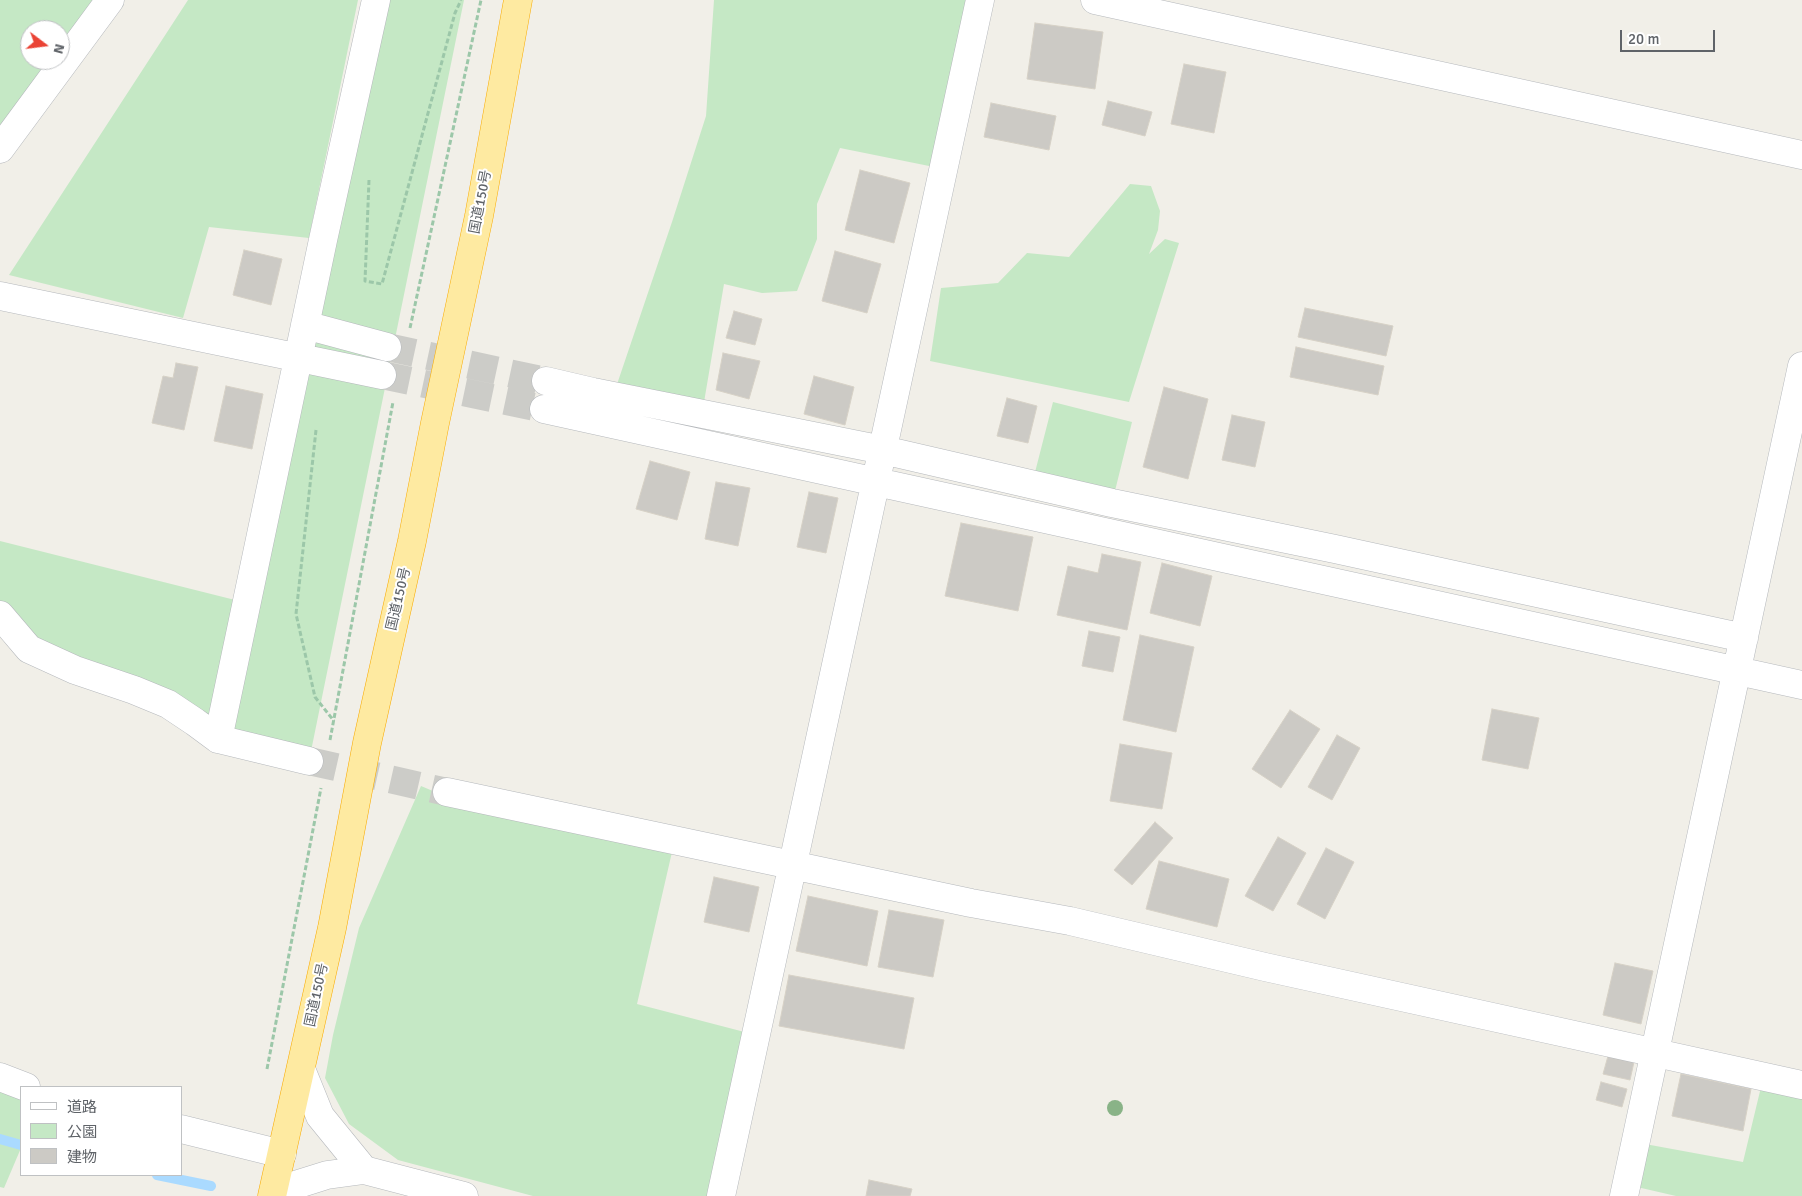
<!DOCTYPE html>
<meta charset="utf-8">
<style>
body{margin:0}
#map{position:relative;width:1802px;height:1196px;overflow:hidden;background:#f1efe8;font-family:Signika,"Noto Sans JP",sans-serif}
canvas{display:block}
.legend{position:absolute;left:20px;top:1086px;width:162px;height:90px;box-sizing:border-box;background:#fff;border:1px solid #bfc1c3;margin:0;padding:6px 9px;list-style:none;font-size:15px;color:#5f6368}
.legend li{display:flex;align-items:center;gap:10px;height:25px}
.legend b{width:25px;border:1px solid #bfc1c3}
.north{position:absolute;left:20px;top:20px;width:50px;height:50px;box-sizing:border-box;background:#fff;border:1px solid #bfc1c3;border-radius:50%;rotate:105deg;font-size:14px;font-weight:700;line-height:20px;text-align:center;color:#5f6368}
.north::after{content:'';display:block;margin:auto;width:18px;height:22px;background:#ea4335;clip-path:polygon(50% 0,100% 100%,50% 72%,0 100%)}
.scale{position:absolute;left:1620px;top:30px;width:95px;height:22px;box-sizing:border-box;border:2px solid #5f6368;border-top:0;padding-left:6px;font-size:15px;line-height:18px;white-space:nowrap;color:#5f6368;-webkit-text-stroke:4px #fff;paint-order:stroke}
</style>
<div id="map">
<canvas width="1802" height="1196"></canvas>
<ul class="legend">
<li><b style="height:6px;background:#fff"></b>道路</li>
<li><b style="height:14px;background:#c5e8c5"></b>公園</li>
<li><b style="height:14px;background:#cccac5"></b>建物</li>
</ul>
<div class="north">N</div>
<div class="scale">20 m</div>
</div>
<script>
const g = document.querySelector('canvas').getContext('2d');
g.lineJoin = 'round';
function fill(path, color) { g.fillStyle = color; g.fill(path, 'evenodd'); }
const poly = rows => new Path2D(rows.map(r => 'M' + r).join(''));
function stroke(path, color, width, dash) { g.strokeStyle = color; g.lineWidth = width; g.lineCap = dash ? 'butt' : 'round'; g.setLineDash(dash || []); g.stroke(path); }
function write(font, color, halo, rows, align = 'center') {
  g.font = font + ' Signika,"Noto Sans JP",sans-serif'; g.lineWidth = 4; g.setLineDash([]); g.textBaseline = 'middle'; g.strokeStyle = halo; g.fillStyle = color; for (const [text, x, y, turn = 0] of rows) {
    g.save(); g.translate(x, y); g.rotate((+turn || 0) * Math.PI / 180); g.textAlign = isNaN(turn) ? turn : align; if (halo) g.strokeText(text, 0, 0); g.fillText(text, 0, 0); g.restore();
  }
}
fill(poly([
 [0,0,113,0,17,126,0,124],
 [30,30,60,30,60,60,30,60],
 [188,0,358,0,309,238,209,227,183,318,9,275],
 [390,0,464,0,309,761,29,649,0,615,0,541,247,603,226,702],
 [714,0,980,0,944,169,840,148,817,204,817,239,797,291,762,293,724,284,702,414,613,396,672,222,706,116],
 [1130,184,1151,186,1160,211,1158,230,1149,254,1165,239,1179,243,1129,402,930,361,941,288,998,283,1027,253,1069,257],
 [1053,402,1132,422,1112,503,1032,484],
 [421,786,478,810,675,839,637,1004,756,1035,721,1196,533,1196,398,1160,349,1124,325,1078,333,1035,359,928],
 [0,1070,21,1087,21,1148,4,1188,0,1187],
 [1761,1087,1802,1095,1802,1196,1676,1196,1637,1187,1645,1144,1743,1162]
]), '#c5e8c5');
stroke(poly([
 [0,1139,21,1145],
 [157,1175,211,1186]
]), '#aadaff', 10);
const building = poly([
 [1035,23,1103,32,1095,89,1027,79,1035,23],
 [1184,64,1226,72,1214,133,1171,124,1184,64],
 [1108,101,1152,112,1145,136,1102,125,1108,101],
 [991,103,1056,116,1049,150,984,137,991,103],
 [860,170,910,183,894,243,845,230,860,170],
 [244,250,282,259,271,305,233,295,244,250],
 [835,251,881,264,867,313,822,301,835,251],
 [1305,308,1393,326,1386,356,1298,337,1305,308],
 [734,311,762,319,755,345,726,338,734,311],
 [1296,347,1384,366,1378,395,1290,377,1296,347],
 [723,353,760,361,749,399,716,390,723,353],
 [176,363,198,367,184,430,152,423,163,376,173,378,176,363],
 [814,376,854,387,845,425,804,414,814,376],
 [226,386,263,394,252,449,214,441,226,386],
 [1164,387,1208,399,1188,479,1143,467,1164,387],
 [1007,398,1037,406,1028,443,997,436,1007,398],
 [1232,415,1265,422,1255,467,1222,460,1232,415],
 [650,461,690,472,677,520,636,509,650,461],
 [716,482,750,488,738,546,705,539,716,482],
 [809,492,838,498,826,553,797,547,809,492],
 [961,523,1033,537,1018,611,945,596,961,523],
 [1102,554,1141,562,1127,630,1057,615,1068,566,1098,573,1102,554],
 [1162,563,1212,576,1200,626,1150,613,1162,563],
 [1089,631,1120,637,1113,672,1082,666,1089,631],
 [1140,635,1194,647,1176,732,1123,720,1140,635],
 [1492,709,1539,718,1528,769,1482,760,1492,709],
 [1290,710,1320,729,1281,788,1252,769,1290,710],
 [1337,735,1360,748,1332,800,1308,787,1337,735],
 [1120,744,1172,753,1162,809,1110,801,1120,744],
 [1155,822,1173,838,1132,885,1114,870,1155,822],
 [1278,837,1306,853,1273,911,1245,896,1278,837],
 [1326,848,1354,862,1325,919,1297,904,1326,848],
 [1159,861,1229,879,1217,927,1146,909,1159,861],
 [714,877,759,887,749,932,704,922,714,877],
 [808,896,878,911,867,966,796,951,808,896],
 [889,910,944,920,933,977,878,967,889,910],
 [1615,963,1653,971,1641,1024,1603,1015,1615,963],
 [789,975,914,998,904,1049,779,1026,789,975],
 [1608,1056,1634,1062,1630,1080,1603,1074,1608,1056],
 [1681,1074,1751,1089,1743,1131,1672,1116,1681,1074],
 [1601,1082,1627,1089,1622,1107,1596,1100,1601,1082],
 [869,1180,912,1189,910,1196,866,1196,869,1180]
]);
fill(building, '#cccac5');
stroke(building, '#d6d1c6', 1);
stroke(poly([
 [387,347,546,381],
 [382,375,544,409],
 [309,761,447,792]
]), '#ccccc8', 28, [28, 14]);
const minor = poly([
 [1095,0,1802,155],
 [0,149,110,0],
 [0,296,382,375],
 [305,325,387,347],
 [546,381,593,392,883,450,1112,503,1335,549,1744,638],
 [544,409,1802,685],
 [0,615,29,649,75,670,134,690,168,704,195,722,218,739,309,761],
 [218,739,323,240,376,0],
 [447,792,971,903,1070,921,1265,967,1802,1085],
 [721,1196,980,0],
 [1624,1196,1802,366]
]);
const tertiary = poly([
 [301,1069,320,1116,364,1170],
 [0,1077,26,1087],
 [181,1129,282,1154],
 [280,1196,295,1185,327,1175,364,1170,464,1196]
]);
const trunk = poly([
 [272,1196,332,928,367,743,412,541,435,423,479,216,518,0]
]);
stroke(minor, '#b5b8bc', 29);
stroke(tertiary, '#b5b8bc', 29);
stroke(trunk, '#f9ab00', 29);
stroke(poly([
 [369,180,365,281,382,284,455,13,461,0],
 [410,328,481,0],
 [316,430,296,614,315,697,334,721],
 [330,740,393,402],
 [267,1069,321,788]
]), '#9cc7a9', 3, [5, 2.5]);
stroke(minor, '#fff', 28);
stroke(tertiary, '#fff', 28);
stroke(trunk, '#feeaa1', 28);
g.fillStyle = '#89b387';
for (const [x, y] of [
 [1115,1108]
]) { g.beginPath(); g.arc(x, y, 8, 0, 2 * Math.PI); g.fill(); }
write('14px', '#5f6368', '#fff', [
 ["国道150号",481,202,-79],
 ["国道150号",399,599,-77],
 ["国道150号",317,995,-78]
]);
</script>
